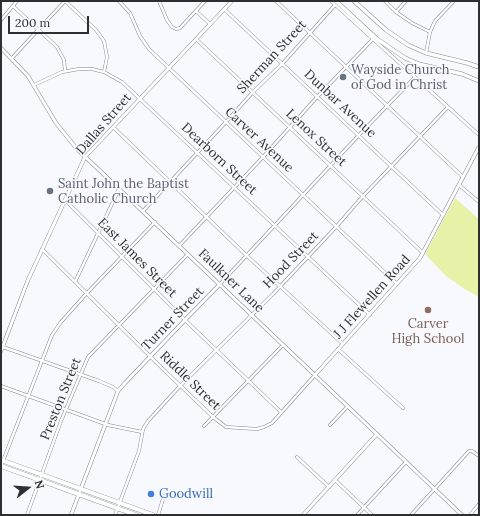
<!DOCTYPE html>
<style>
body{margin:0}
#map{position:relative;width:480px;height:516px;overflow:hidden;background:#f8f9fe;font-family:Lora,serif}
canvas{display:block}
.frame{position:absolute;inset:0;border:2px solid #2d2f33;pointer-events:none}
.north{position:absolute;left:8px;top:468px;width:40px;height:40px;-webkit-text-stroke:3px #f8f9fe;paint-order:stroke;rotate:73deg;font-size:11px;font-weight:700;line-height:16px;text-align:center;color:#2d2f33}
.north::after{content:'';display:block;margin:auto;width:14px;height:18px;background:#2d2f33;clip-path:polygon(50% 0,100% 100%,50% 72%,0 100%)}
.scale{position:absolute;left:8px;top:16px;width:81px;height:18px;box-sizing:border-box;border:2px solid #2d2f33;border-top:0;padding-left:5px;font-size:12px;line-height:14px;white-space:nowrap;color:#2d2f33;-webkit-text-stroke:3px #f8f9fe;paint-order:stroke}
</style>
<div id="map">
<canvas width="480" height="516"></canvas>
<div class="frame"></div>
<div class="north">N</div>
<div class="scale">200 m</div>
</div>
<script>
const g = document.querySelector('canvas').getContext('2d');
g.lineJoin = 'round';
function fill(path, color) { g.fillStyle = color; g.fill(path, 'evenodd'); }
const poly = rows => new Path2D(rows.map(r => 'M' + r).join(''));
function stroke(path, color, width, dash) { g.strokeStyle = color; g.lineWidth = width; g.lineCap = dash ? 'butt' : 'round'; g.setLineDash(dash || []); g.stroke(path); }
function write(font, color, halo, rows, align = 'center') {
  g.font = font + ' Lora,serif'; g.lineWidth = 3; g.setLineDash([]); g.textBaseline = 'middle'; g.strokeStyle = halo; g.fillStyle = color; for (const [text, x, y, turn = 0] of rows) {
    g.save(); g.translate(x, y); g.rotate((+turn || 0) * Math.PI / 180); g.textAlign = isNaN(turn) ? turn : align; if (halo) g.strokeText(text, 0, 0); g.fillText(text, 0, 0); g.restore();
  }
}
fill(poly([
 [455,198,479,219,479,297,463,288,446,276,425,254]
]), '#e8f1a8');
const minor = poly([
 [65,1,96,30,104,41,107,57,104,72],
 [119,1,130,13,140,36,149,49,397,284],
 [159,1,167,20,172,27,176,29,180,28,205,1],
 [276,1,463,177],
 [331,1,479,135],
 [385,1,396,12,412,23,430,32],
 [13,6,57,47,64,60,65,71],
 [224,9,443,215],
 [196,11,210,24],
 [396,12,406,1],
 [1,20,17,1],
 [196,39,423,253],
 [426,53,430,32,435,21,454,1],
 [12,58,65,1],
 [34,85,62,72,79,69,92,69,104,72,122,82,370,315],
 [113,127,246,255,343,344],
 [459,185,479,202],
 [65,200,185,320,281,412],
 [143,211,226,122,253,92,283,63,335,5],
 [179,246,263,157,318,96,373,39],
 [42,249,166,372,213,417,226,427,257,429,264,427,272,423,315,375],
 [75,282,119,189],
 [220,284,359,135,415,77],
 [3,347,99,381,113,387,118,391],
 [338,349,403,408],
 [1,386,108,425,142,432],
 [330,425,347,407],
 [204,426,283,345],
 [297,457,329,487],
 [1,466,52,335,61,322,86,294,155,222],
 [335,480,372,515],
 [27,515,61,421,88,357,188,254],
 [115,515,139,451,143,429,148,421,180,386,273,294,336,227,363,196,448,107],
 [158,515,164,496],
 [357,515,406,462],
 [411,515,469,451,472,451,479,456],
 [470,515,479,504]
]);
const tertiary = poly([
 [1,48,28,76,56,123,77,149,462,515],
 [1,351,28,280,85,157,232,1],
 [315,375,420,258,479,147],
 [71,515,118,391,125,383,185,320,220,284],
 [303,515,377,434]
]);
const secondary = poly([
 [336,1,377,39,405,58,419,64,462,74,479,81],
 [354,1,386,30,408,45,426,53,467,63,479,67]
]);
const primary = poly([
 [1,460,153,515],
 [1,466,136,515]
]);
stroke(minor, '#858993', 3.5);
stroke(tertiary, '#858993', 4);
stroke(secondary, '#858993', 4.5);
stroke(primary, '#858993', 5);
stroke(minor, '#fff', 2.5);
stroke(tertiary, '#fff', 3);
stroke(secondary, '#fff', 3.5);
stroke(primary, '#fff', 4);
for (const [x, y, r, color] of [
 [343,77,4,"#6b7280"],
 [50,191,4,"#6b7280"],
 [428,310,4,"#8d6e63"],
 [151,494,4,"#3f7fe0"]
]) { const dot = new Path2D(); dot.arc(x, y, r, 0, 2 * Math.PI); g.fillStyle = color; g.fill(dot); stroke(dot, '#f8f9fe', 1.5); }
write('13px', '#2d2f33', '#f8f9fe', [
 ["Sherman Street",272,57,-47],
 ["Dunbar Avenue",340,104,43],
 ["Dallas Street",104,124,-49],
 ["Lenox Street",316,138,43],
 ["Carver Avenue",259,140,43],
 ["Dearborn Street",219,159,43],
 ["East James Street",137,258,45],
 ["Hood Street",291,260,-46],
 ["Faulkner Lane",231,281,44],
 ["J J Flewellen Road",372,297,-48],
 ["Turner Street",173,319,-46],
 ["Riddle Street",190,381,44],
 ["Preston Street",61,399,-68]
]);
write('13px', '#5b616d', '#f8f9fe', [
 ["Wayside Church",351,70],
 ["of God in Christ",351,85],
 ["Saint John the Baptist",58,184],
 ["Catholic Church",58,199]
], 'left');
write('13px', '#785e54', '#f8f9fe', [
 ["Carver",428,324],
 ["High School",428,339]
]);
write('13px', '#366cbe', '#f8f9fe', [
 ["Goodwill",159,494]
], 'left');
</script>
